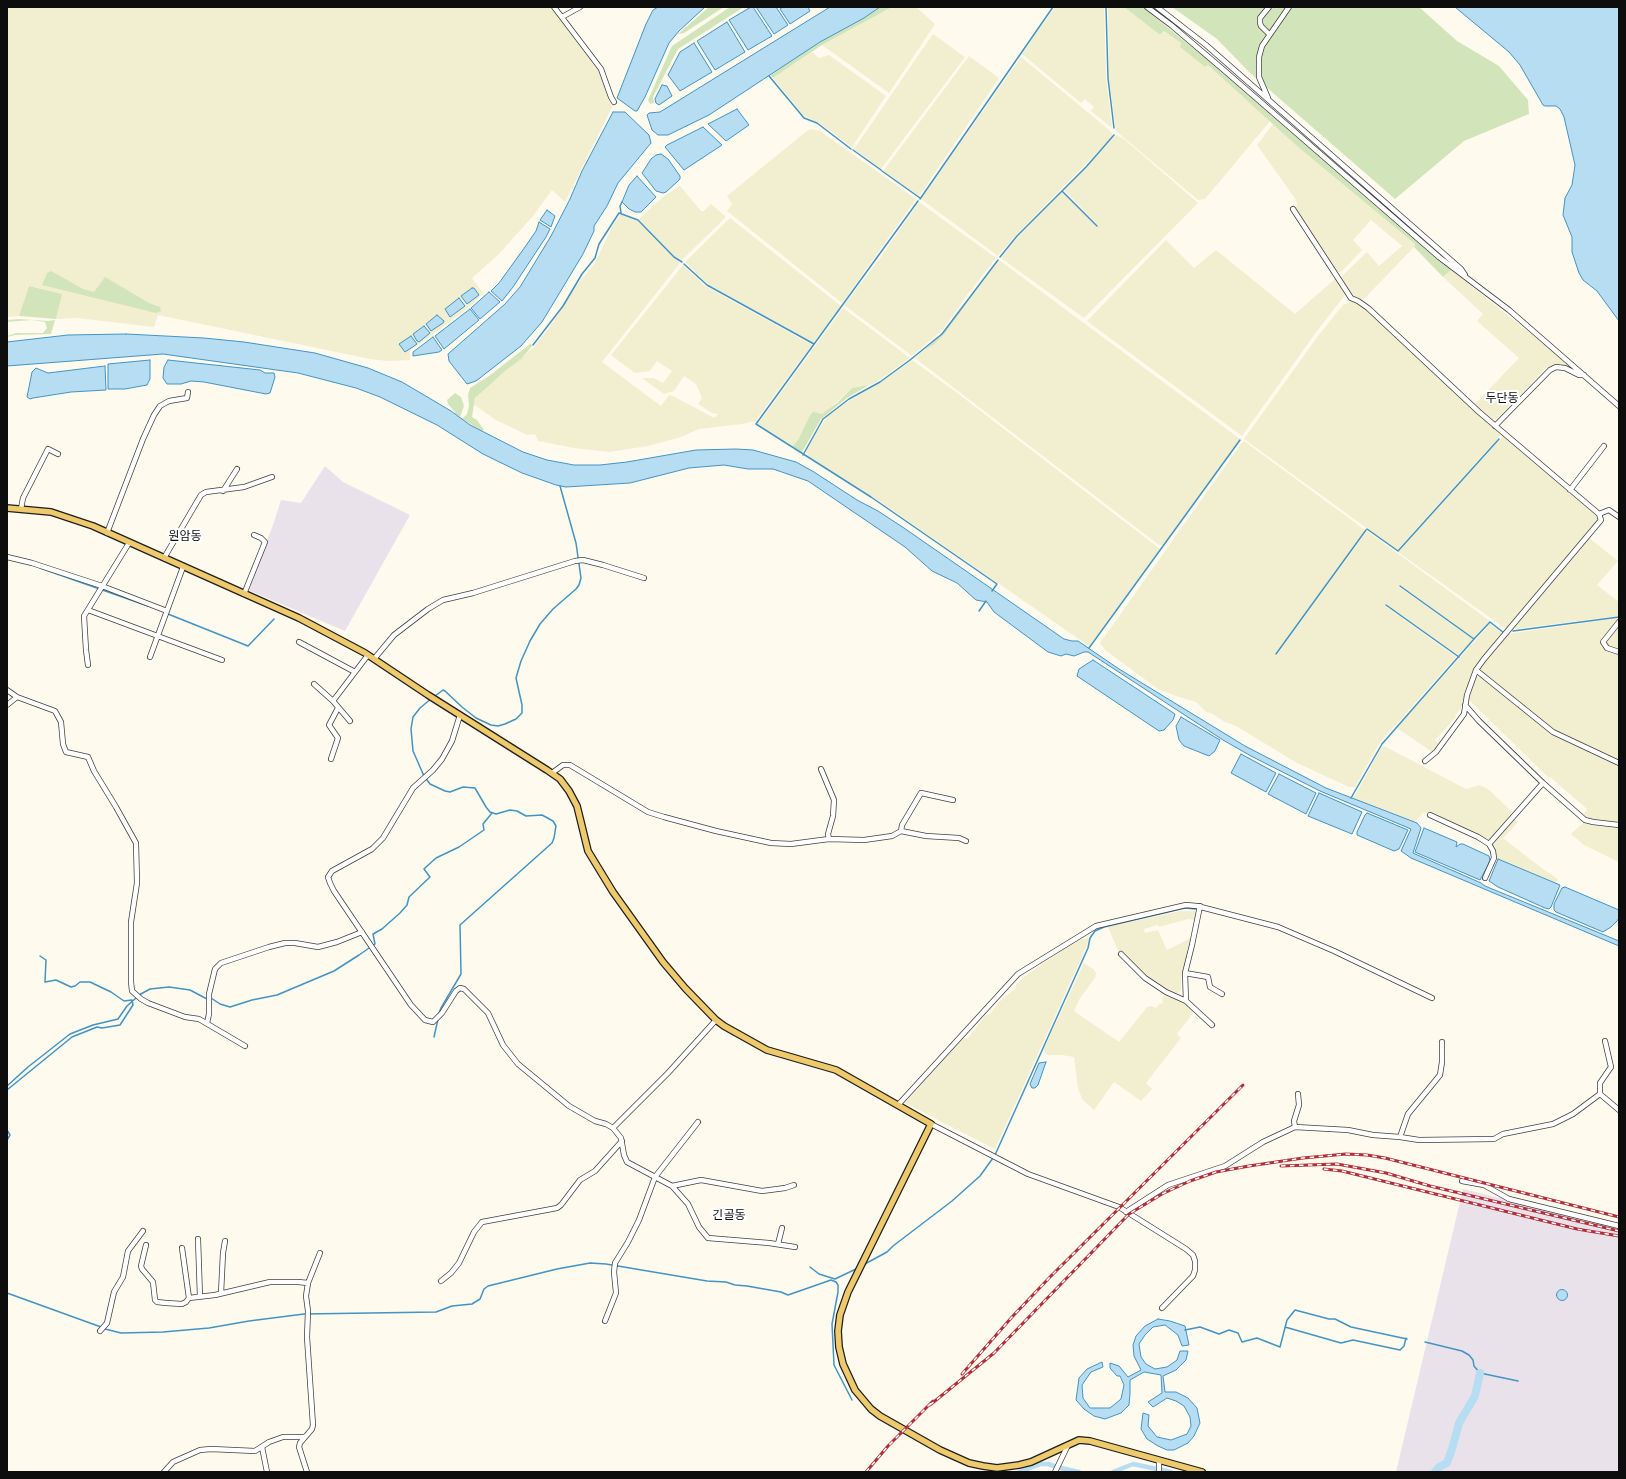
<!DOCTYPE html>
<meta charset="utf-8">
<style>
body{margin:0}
#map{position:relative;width:1626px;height:1479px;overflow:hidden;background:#fefaee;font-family:"Crimson Pro",serif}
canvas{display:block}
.frame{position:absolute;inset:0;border:8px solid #0d0d0d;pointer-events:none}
</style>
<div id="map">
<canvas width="1626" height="1479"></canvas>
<div class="frame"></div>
</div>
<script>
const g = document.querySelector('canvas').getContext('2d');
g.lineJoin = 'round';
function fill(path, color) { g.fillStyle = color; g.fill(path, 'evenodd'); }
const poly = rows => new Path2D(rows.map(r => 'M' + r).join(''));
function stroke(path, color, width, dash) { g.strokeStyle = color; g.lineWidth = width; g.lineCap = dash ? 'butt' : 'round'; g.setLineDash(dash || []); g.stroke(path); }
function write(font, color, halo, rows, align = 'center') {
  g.font = font + ' "Crimson Pro","Noto Sans KR",serif'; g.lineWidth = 4; g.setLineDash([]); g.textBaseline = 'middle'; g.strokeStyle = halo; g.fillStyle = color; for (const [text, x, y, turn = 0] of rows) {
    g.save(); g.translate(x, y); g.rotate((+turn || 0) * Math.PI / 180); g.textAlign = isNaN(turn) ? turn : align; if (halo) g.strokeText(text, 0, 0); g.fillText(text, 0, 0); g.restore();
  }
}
fill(poly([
 [325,466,343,482,410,515,345,631,248,590,273,525,281,500,301,503],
 [1463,1189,1619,1227,1619,1472,1396,1472]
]), '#eae2eb');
fill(poly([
 [7,7,551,7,601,75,612,107,565,202,552,190,533,216,498,255,472,278,483,293,471,306,410,351,410,360,388,361,370,359,158,315,154,327,77,318,56,319,61,294,29,286,19,316,7,317],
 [892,7,916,7,935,24,889,93,822,45],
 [1055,7,1104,7,1106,78,1112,128,1091,111,1094,107,1085,99,1081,103,1022,54],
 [1108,7,1124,7,1160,35,1164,31,1181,43,1180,47,1205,67,1208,65,1270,121,1205,199,1198,200,1116,131,1109,78],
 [933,34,965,57,881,169,854,149],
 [812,52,819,58,829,55,886,96,852,147,818,122,804,116,773,78],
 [969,56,999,78,919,196,883,171],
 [1021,57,1108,129,1112,133,1112,137,1016,235,998,256,921,199],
 [1273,124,1298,147,1415,244,1414,247,1363,300,1350,293,1340,279,1341,277,1367,252,1379,266,1402,246,1371,220,1353,240,1362,250,1341,272,1337,272,1294,209,1297,205,1296,200,1257,145],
 [812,129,820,131,834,141,916,199,842,303,727,211,732,204,727,196,808,130],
 [1116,135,1124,139,1198,203,1084,318,1001,258,1018,237,1062,192,1096,226,1099,226,1064,190],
 [680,186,701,211,704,211,711,204,725,216,725,218,682,260,674,256,639,219,663,197],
 [919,202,996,258,964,299,943,329,912,356,844,305,878,261],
 [621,214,637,220,680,263,602,362,661,406,669,395,673,396,714,418,718,414,712,413,698,404,702,398,696,384,684,376,674,391,664,394,642,378,654,378,663,383,672,371,657,361,650,371,635,373,611,355,683,265,705,286,812,345,755,421,742,424,699,429,681,437,648,446,609,452,574,448,538,441,535,434,527,435,496,420,473,404,478,393,533,348,549,328,577,285,595,263,613,225],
 [730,218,841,306,813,343,708,284,685,262],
 [1166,240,1194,268,1216,250,1295,314,1335,279,1345,295,1317,331,1242,436,1087,321],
 [999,260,1240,439,1163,545,1159,545,915,358,946,332],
 [1451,270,1535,337,1575,371,1560,364,1555,364,1545,369,1497,419,1490,419,1475,404,1519,358,1477,321,1483,314,1443,277],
 [1352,301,1357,303,1366,310,1469,407,1501,435,1397,550,1365,527,1244,439,1318,336,1343,305],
 [843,308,910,358,875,383,869,385,852,388,827,411,822,414,809,417,798,440,793,446,758,424],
 [912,360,956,392,1160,549,1089,646,872,496,809,457,806,452,808,448,816,433,828,416,849,401,880,383],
 [1503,436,1598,518,1596,522,1506,629,1398,552],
 [1244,441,1365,530,1275,655,1276,656,1367,531,1490,621,1474,638,1400,585,1399,587,1473,639,1458,655,1385,604,1385,606,1456,657,1380,742,1355,787,1349,787,1297,763,1236,726,1225,722,1211,713,1206,712,1196,702,1176,696,1158,689,1105,650,1100,643,1241,444],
 [1589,538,1618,561,1597,585,1619,602,1619,616,1515,629,1515,627,1522,617],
 [1619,618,1619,620,1601,643,1603,647,1619,654,1619,761,1554,731,1483,674,1481,670,1480,667,1507,634],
 [1490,624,1503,634,1475,668,1465,691,1461,708,1455,715,1456,717,1435,740,1439,744,1432,752,1397,728],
 [1619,624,1619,651,1606,646,1606,640],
 [1475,676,1482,678,1552,733,1619,765,1619,822,1589,819,1584,814,1587,809,1550,777,1548,777,1469,700,1468,697],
 [1384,746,1466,789,1479,785,1488,789,1506,806,1511,811,1511,814,1491,839,1486,840,1424,812,1414,822,1353,799,1381,748],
 [1515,819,1518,822,1503,838,1544,870,1558,879,1556,883,1498,859,1492,845],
 [1583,823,1590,825,1619,828,1619,862,1584,845,1571,834],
 [1181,911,1196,911,1196,920,1188,919,1159,927,1158,925,1144,929,1145,933,1158,930,1167,950,1191,938,1187,950,1188,952,1181,978,1181,990,1178,993,1174,994,1166,991,1136,972,1118,951,1108,927],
 [1089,938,1087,945,995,1149,905,1103,951,1051,964,1038,968,1038,985,1016,991,1013,999,1002,1015,989,1016,985,1025,976,1069,946,1082,939],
 [1084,963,1094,970,1096,973,1095,978,1080,998,1074,1011,1119,1042,1147,1007,1151,1006,1156,1008,1159,1004,1163,1003,1162,998,1165,995,1168,994,1183,1001,1194,1012,1177,1034,1181,1038,1146,1083,1152,1089,1141,1101,1114,1082,1094,1110,1082,1099,1078,1088,1074,1057,1062,1055,1048,1055,1045,1053,1044,1049]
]), '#f2eed0');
fill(poly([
 [709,7,724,7,684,33,678,34],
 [730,7,744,7,678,49,653,97,654,103,650,104,648,100,672,46],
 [880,7,892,7,822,45,773,78,771,75,791,61,820,42,864,18],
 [1124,7,1142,7,1145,9,1209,61,1440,262,1451,270,1443,277,1414,247,1415,244,1298,147,1208,65,1205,67,1180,47,1181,43,1164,31,1160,35],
 [1172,7,1419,7,1457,41,1499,66,1528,100,1529,114,1464,141,1395,199,1250,73,1217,39],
 [998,260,946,332,933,345,925,350,946,330],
 [51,271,83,289,94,292,105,277,149,303,160,307,161,311,156,313,42,285,47,273],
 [29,286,62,294,56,319,19,316],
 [19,319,48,321,55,320,51,334,15,335,7,337,7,336,16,333,43,333,47,328,45,322,32,320,7,322,7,320],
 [530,344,533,345,521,359,505,371,475,398,472,417,477,420,484,430,482,431,462,419,467,414,469,406,468,395,470,388,489,376],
 [869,385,847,398,821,419,802,452,799,451,793,446,798,440,809,417,813,412,822,414,837,403,852,388],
 [455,393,461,397,464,406,460,417,455,414,455,412,448,404,447,400]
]), '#d2e5ba');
const water = poly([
 [658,7,705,7,679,31,669,43,645,97,637,111,635,111,617,98,646,24,653,10,658,7],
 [751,7,753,7,772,36,748,50,729,20,751,7],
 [756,7,776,7,788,25,774,34,756,7],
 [783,7,808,7,810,11,790,24,780,9,783,7],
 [830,7,880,7,864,18,820,42,709,115,668,135,658,135,652,130,647,115,649,113,660,112,830,7],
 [1455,7,1619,7,1619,321,1597,291,1583,280,1579,273,1572,252,1572,237,1563,215,1565,198,1572,185,1575,165,1564,117,1560,109,1556,106,1545,106,1543,105,1520,65,1509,52,1455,7],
 [727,22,745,52,715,70,697,41,727,22],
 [694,43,712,72,680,91,668,75,680,52,694,43],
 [662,85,667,86,672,96,659,105,656,103,655,99,662,85],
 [737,109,749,125,726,141,708,124,737,109],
 [613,112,625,112,649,135,651,143,618,183,607,206,594,226,594,231,583,254,542,322,521,346,476,381,467,384,449,361,448,354,505,304,520,287,551,236,570,199,582,171,613,112],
 [703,127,722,145,684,170,665,147,667,145,703,127],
 [661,154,668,159,680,176,680,179,677,182,666,192,663,193,656,191,642,173,651,159,656,155,661,154],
 [637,176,656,197,641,212,635,212,629,209,622,202,629,185,637,176],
 [547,210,555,216,551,227,540,220,547,210],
 [539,222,550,229,546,237,513,287,502,301,491,291,499,283,525,247,536,231,539,222],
 [472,288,474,288,479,295,467,304,461,296,472,288],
 [489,292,500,302,480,319,471,308,489,292],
 [459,298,465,306,450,317,445,309,459,298],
 [470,309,479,320,444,349,435,336,470,309],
 [437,315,444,321,443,323,431,331,426,324,437,315],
 [424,326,430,333,419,342,417,341,413,334,424,326],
 [126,334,204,338,244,342,315,353,368,368,402,382,451,411,470,425,523,452,547,460,574,465,600,465,627,462,696,450,736,449,753,450,796,462,814,472,857,500,878,511,904,528,1064,639,1072,641,1078,641,1119,669,1245,746,1326,788,1417,823,1421,828,1413,853,1481,883,1485,886,1619,941,1619,946,1411,858,1401,851,1411,829,1320,791,1251,756,1223,740,1088,652,1084,652,1074,656,1066,654,1061,656,1048,652,994,612,987,602,976,600,957,583,932,571,905,547,808,481,773,469,748,469,724,465,689,468,630,483,566,487,556,485,522,473,483,454,437,425,380,397,356,388,298,373,163,354,7,366,7,342,68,335,126,334],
 [411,336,417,344,405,352,399,344,411,336],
 [433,337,442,350,439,352,413,356,413,352,433,337],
 [150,360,150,379,147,385,125,389,108,389,108,364,150,360],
 [168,360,260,370,265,373,274,373,275,377,271,390,270,393,266,394,204,382,191,381,181,384,167,384,163,378,164,367,168,360],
 [105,366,106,390,71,392,33,398,30,399,27,397,32,372,36,368,48,373,105,366],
 [1093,660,1175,714,1173,720,1164,730,1159,731,1077,676,1079,669,1093,660],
 [1181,717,1220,740,1215,751,1209,756,1184,746,1179,740,1176,726,1181,717],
 [1241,754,1276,773,1266,792,1231,773,1241,754],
 [1279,774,1316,793,1306,814,1268,794,1279,774],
 [1319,793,1362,812,1352,834,1308,816,1319,793],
 [1367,813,1408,830,1399,849,1394,851,1357,835,1357,832,1365,815,1367,813],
 [1424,828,1457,842,1456,847,1460,844,1463,844,1489,856,1490,860,1487,867,1480,880,1415,852,1424,828],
 [1498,859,1560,885,1551,907,1549,909,1545,908,1498,887,1489,881,1498,859],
 [1565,887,1619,910,1619,918,1617,921,1611,927,1603,932,1556,912,1554,910,1554,904,1562,888,1565,887],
 [1046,1062,1038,1085,1035,1088,1032,1088,1030,1084,1039,1063,1046,1062],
 '1556.5 1295a5.5 5.5 0 1 1 11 0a5.5 5.5 0 1 1-11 0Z',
 [1158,1319,1170,1321,1185,1326,1189,1345,1182,1346,1178,1335,1165,1325,1153,1327,1145,1335,1139,1344,1141,1357,1146,1364,1155,1369,1167,1367,1177,1360,1180,1351,1188,1351,1186,1360,1176,1370,1163,1376,1165,1392,1176,1392,1188,1398,1197,1408,1200,1423,1194,1436,1188,1443,1174,1450,1167,1450,1158,1446,1147,1439,1141,1429,1143,1413,1149,1415,1148,1426,1157,1437,1171,1440,1187,1434,1191,1426,1190,1417,1184,1406,1176,1401,1167,1398,1153,1407,1148,1402,1162,1393,1161,1375,1144,1372,1130,1380,1130,1394,1129,1405,1121,1413,1105,1419,1094,1416,1084,1409,1076,1400,1079,1378,1087,1369,1102,1362,1103,1367,1091,1372,1082,1385,1083,1398,1090,1408,1110,1408,1121,1399,1124,1385,1120,1376,1117,1376,1110,1368,1110,1363,1119,1366,1128,1377,1141,1370,1134,1356,1133,1345,1136,1336,1145,1326,1158,1319]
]);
fill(water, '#b6ddf1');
stroke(water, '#4394c3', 1);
stroke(poly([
 [1106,7,1108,78,1114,128],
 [769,76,804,118,817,123,851,149],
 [853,150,881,170],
 [882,171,920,198],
 [1062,191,1097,226],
 [920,199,1053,7],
 [918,201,756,424,871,497,997,584,992,591],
 [621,213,620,206,622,202],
 [1000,257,1017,236,1086,167,1114,135],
 [684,264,707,285,814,344],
 [533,345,563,306,582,274,595,258,599,244,619,213,638,220,674,257,682,262],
 [803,455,823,419,849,399,880,382,910,360,942,334,998,260],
 [1367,529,1398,551,1499,439],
 [40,568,148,606],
 [1400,586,1474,639],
 [1386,605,1459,657],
 [979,611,986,601],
 [168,614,248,646,274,619],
 [1513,631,1619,617],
 [1089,648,1240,440],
 [1276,654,1366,530],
 [435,696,443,690,445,691,462,707,476,718,491,725,498,726,505,724,516,719,522,713,522,705,516,678,521,661,530,641,540,624,553,609,576,589,579,585,581,578,576,543,560,486],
 [432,698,420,708,413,717,411,729,413,751,424,776,430,784,445,791,450,792,463,787,475,788,486,807,490,812,496,814,510,810,517,811,526,816,542,815,553,821,556,826,554,838,552,843,460,925,461,974,441,1008,439,1013],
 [1351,798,1382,744,1474,639,1490,622,1504,633],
 [139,995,150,989,169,987,190,990,207,999],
 [211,998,220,1004,230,1007,252,1000,277,995,334,971,359,955,375,944,373,934,382,929,400,913,407,905,409,897,430,877,424,869,425,868,436,858,459,847,484,830,483,824,492,813],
 [434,1037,438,1019],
 [7,1086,28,1067,70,1034,93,1025,118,1019,127,1006,136,998],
 [7,1090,72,1037,97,1027,102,1028,120,1025,133,1005,132,1000,124,1001,111,992,90,982,80,982,75,986,71,987,56,980,45,982,46,960,40,956],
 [7,1130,10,1135,7,1140],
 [995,1155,1088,948,1090,938,1095,931,1104,927,1185,908,1196,909],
 [863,1265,887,1252,893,1246,952,1201,980,1176,993,1158],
 [810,1267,819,1274,835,1279,856,1269],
 [7,1293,101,1327],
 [1285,1327,1341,1343,1353,1340,1400,1350,1404,1346,1406,1338],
 [105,1329,121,1333,163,1332,209,1328,249,1321,304,1314,436,1312,452,1306,472,1304,480,1299,484,1289,488,1286,557,1269,590,1263,606,1264,707,1281,726,1282,735,1285,747,1286,781,1292,788,1295,831,1280,836,1282,838,1285,838,1292,832,1324,834,1365,852,1400],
 [1185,1330,1200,1327,1219,1334,1229,1330,1238,1333,1242,1342,1257,1338,1280,1347,1287,1320,1295,1310,1329,1319,1335,1319,1351,1327,1407,1339],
 [1425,1342,1462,1351,1469,1355,1473,1360,1474,1366,1480,1373,1518,1381]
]), '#4394c3', 1.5);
stroke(poly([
 [1061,1468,1079,1472],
 [1019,1472,1041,1464,1048,1464,1054,1466],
 [1113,1472,1133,1464,1171,1472]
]), '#b6ddf1', 4.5);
stroke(poly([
 [1435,1472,1439,1467,1447,1463,1452,1449,1459,1423,1475,1396,1480,1373]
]), '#b6ddf1', 8);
const minor = poly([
 [554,7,601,69,611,97,614,102],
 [1147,7,1171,25,1225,71,1439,257,1509,310,1619,406],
 [1157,7,1206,45,1387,204,1461,269,1465,275],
 [1269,7,1260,18,1260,23,1261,26,1269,34],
 [562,17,580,7],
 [1268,98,1259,77,1259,57,1262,46,1289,7],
 [1293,209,1351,298,1358,301,1368,308,1479,412,1599,514,1601,520,1484,659,1476,670,1467,695,1464,714,1436,752,1425,761],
 [1495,426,1550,370,1556,367,1565,368,1579,375,1584,375],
 [1570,490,1604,446],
 [223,491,237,469],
 [21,509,23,498,48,449,58,454],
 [1599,514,1609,510,1619,517],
 [107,533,143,439,154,415,160,406,169,401,187,398,188,392],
 [7,557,32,563,102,586,167,611],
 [164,558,201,495,206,492,244,487,272,477],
 [244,594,265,542,261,538,254,535],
 [88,610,222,660],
 [1619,622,1603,642,1607,648,1619,652],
 [299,642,355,672],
 [150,657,183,567],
 [374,659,394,635,428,609,443,600,473,593,575,561,583,560,603,565,644,578],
 [88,665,86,650,84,616,129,543],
 [1476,670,1553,732,1619,763],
 [314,684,333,701,350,721],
 [7,690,17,697,55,711,61,722,63,744,66,752,88,757,94,771,116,807,136,843,137,883,131,922,131,982,132,991,141,999,148,1003,185,1017,199,1019,245,1046],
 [333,701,368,655],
 [7,705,17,697],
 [1465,705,1479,721,1543,783,1585,820,1593,822,1619,825],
 [460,715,452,741,442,759,433,770,413,788,383,838,372,849,332,871,328,877,330,883,334,891,411,1005,425,1020,433,1022,442,1013,456,991,460,988,464,989,488,1013,503,1045,518,1064,569,1106,595,1121,606,1124,613,1128,621,1138,624,1155,627,1162,672,1186,701,1180,762,1191,785,1188,794,1185],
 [331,759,338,738,329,725,338,708],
 [821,769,834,800,833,816,828,834,829,839],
 [552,773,563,765,570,765,648,812,664,817,716,831,771,843,791,844,829,839,864,840,892,836,901,831,926,836,959,838,966,841],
 [1430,815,1478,837,1489,844,1493,851,1494,858,1485,878],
 [901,831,902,825,921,793,953,800],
 [1489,844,1543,783],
 [1200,906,1192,945,1185,973,1186,1001,1212,1025],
 [1121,954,1145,978,1166,992,1186,1001],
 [1185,973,1208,977,1210,987,1222,994],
 [207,1023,209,1014,209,994,215,969,221,963,269,947,285,943,295,943,318,947,337,942,362,932],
 [1442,1042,1442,1062,1440,1075,1408,1114,1400,1137,1419,1140,1494,1139,1503,1134,1553,1124,1573,1114,1600,1094,1619,1110],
 [1600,1094,1600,1083,1611,1067,1605,1041],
 [898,1105,1018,974,1096,926,1186,905,1197,906,1278,927,1334,951,1432,998],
 [931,1124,1028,1174,1119,1207,1186,1249,1193,1255,1195,1261,1195,1270,1193,1276,1162,1308],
 [1295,1127,1294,1121,1299,1105,1298,1094],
 [613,1128,668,1073,716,1020],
 [1462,1181,1484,1185,1509,1199,1619,1226],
 [672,1186,688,1204,699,1227,708,1238,769,1243,795,1247],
 [1126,1212,1168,1185,1225,1166,1263,1142,1295,1127,1348,1130,1373,1135,1400,1137],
 [198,1239,200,1297],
 [778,1244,782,1228],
 [146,1245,141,1266,142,1269,153,1282,155,1300,157,1302,166,1303,182,1304,186,1302,189,1298,182,1248],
 [441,1281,451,1273,459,1263,474,1232,482,1222,557,1208,561,1205,580,1180,595,1171,622,1141],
 [221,1293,223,1253,225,1241],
 [189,1298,215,1295,270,1282,298,1282,308,1283],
 [605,1321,616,1293,614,1272,615,1263,628,1242,639,1220,655,1177,698,1122],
 [100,1331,107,1323,114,1292,123,1277,128,1251,143,1231],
 [262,1447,267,1472],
 [164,1472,173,1462,200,1450,211,1449,255,1451,269,1442,283,1437,304,1437],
 [307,1472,299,1447,300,1443,312,1429,313,1425,307,1337,308,1311,306,1296,308,1283,320,1253],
 [1055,1472,1068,1445],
 [1159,1472,1159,1461]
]);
const major = poly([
 [7,508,51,512,93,526,299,618,365,653,428,695,547,770,560,779,569,791,577,806,588,851,613,892,663,962,685,988,716,1020,724,1026,767,1050,836,1070,931,1124,848,1292,840,1315,838,1331,839,1347,843,1364,855,1390,871,1409,880,1416,940,1450,969,1463,983,1466,997,1468,1019,1465,1031,1462,1079,1440,1090,1441,1202,1472]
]);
stroke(minor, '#404040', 6);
stroke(major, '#1e1e1e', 8);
stroke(minor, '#fff', 4.5);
stroke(major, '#eeca6d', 5.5);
const rail = poly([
 [1281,1166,1337,1164,1386,1173,1430,1186,1619,1231],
 [1324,1169,1342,1171,1577,1229,1619,1236],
 [962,1374,1012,1317,1050,1277,1243,1085],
 [930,1405,994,1353,1129,1214,1162,1194,1190,1181,1216,1172,1249,1166,1303,1158,1346,1154,1367,1155,1385,1158,1619,1217],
 [866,1472,888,1446,933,1401]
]);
stroke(rail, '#b22f3a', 3);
stroke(rail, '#fff', 1.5, [4.5]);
write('12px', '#0d0d0d', '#fff', [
 ["두단동",1502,398],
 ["원암동",185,536],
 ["긴골동",729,1215]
]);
</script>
